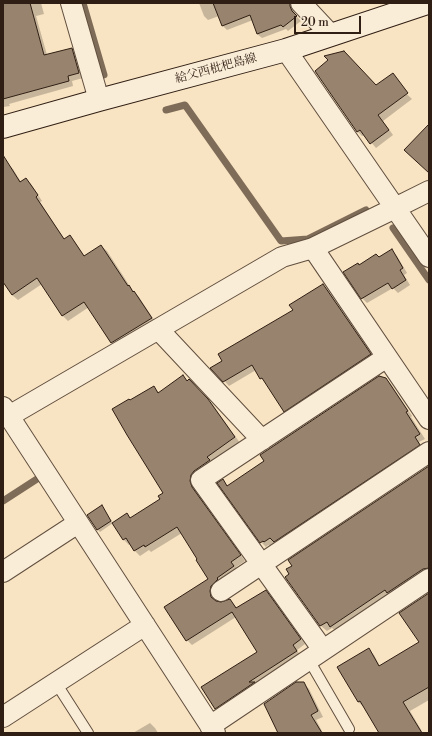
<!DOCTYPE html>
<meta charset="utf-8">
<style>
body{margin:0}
#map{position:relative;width:432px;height:736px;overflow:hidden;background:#f8e3c2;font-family:"Libre Bodoni",serif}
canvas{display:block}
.frame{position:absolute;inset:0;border:4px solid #2f1e13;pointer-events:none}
.scale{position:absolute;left:294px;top:16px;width:67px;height:18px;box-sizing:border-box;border:2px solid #2f1e13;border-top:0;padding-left:5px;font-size:12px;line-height:14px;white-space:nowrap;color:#2f1e13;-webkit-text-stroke:3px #faedd7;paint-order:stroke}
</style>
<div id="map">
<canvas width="432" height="736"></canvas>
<div class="frame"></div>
<div class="scale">20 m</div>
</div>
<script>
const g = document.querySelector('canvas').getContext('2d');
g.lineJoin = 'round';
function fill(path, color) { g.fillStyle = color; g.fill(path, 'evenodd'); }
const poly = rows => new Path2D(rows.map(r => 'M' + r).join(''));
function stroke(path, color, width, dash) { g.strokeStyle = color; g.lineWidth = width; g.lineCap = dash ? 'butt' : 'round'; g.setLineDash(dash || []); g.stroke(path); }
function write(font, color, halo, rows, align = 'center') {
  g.font = font + ' "Libre Bodoni","Noto Serif JP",serif'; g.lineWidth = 3.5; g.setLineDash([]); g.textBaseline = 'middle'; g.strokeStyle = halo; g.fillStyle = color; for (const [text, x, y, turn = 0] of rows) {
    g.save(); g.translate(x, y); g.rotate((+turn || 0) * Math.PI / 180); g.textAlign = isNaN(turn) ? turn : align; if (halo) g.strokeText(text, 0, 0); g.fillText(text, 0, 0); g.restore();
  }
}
fill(poly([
 [3,3,41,3,44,14,36,16,47,55,72,49,77,54,83,78,72,81,73,86,9,104,10,106,3,107],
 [199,3,290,3,294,8,294,11,297,17,301,21,288,31,286,29,262,38,257,34,253,20,227,30,222,25,219,16,208,20,204,16],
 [389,77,412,99,383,121,393,135,376,148,365,135,362,136,357,131,376,87],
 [3,161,8,164,13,169,21,182,26,179,31,184,42,201,40,202,65,240,70,236,75,242,85,257,101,246,107,251,131,288,139,297,156,323,117,348,112,342,89,307,68,321,63,316,42,284,18,300,12,295,3,280],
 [392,251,397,256,407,273,404,275,410,285,398,293,393,288,367,303,362,298,359,266,379,258],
 [323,285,328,290,375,359,289,416,284,411,266,383,261,378,256,370,229,386,212,368,294,310],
 [183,377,188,382,189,381,213,405,240,443,194,486,197,493,245,561,236,567,239,572,214,597,216,602,221,604,230,600,238,609,265,591,271,596,305,644,297,650,301,657,221,713,216,708,258,652,236,617,192,645,187,640,209,579,199,559,182,533,151,552,149,550,140,556,135,551,131,544,129,545,124,540,113,523,100,532,97,529,104,509,113,523,127,514,131,519,161,500,164,493,130,401,154,388,160,393],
 [385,379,391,384,412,416,411,417,425,439,419,442,424,450,279,546,275,542,270,546,268,545,266,547,261,542,223,481,228,486],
 [429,467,429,574,336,631,332,628,327,631,321,626,286,577],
 [429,594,429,700,410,711,423,733,380,733,364,707,358,702,369,650,374,655,380,666,420,642],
 [303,683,309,689,323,717,316,720,323,733,279,733],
 [150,723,155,728,158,733,133,733]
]), '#0003');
stroke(poly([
 [83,3,104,75],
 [166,110,185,105,281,241,308,239,366,210],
 [393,228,429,280],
 [3,501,37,479]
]), '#7f6c58', 7);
const building = poly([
 [3,3,30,3,44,55,72,48,79,73,68,76,69,81,3,99,3,3],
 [213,3,290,3,290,6,292,11,297,16,283,27,281,25,257,34,250,15,222,26,213,3],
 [344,51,376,85,393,73,408,93,378,115,389,130,370,144,360,130,357,132,315,71,328,60,324,56,344,51],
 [429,124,429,173,404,150,429,124],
 [3,155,20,182,26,178,38,195,36,197,64,239,70,235,84,256,101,245,128,286,129,285,133,292,134,291,152,318,111,343,84,302,62,316,37,278,12,295,3,282,3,155],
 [392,249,403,268,400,270,406,280,392,289,388,283,361,299,343,272,358,263,359,265,376,254,379,257,392,249],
 [323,284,371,354,284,412,262,378,260,379,252,365,223,382,210,368,222,361,218,354,293,310,289,305,323,284],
 [183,375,187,381,189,379,208,399,235,437,207,457,210,460,194,471,191,475,190,481,192,487,241,555,231,562,234,566,217,578,218,579,211,586,210,591,211,597,216,601,221,602,230,599,236,608,266,590,301,639,293,645,297,651,249,682,255,682,215,709,201,687,257,652,232,612,186,641,164,607,208,579,196,560,197,559,177,527,145,547,144,545,134,551,126,538,123,540,112,523,127,513,130,518,160,499,158,496,163,493,127,435,112,409,129,399,130,400,154,386,158,393,183,375],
 [379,376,386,378,408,411,406,412,420,434,415,437,420,445,274,542,270,538,264,542,263,541,260,543,217,483,223,479,227,486,264,461,260,455,379,376],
 [429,466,429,568,423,569,387,593,385,590,330,627,327,622,320,626,285,577,289,574,286,569,292,566,288,560,429,466],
 [102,505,111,521,97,530,87,515,102,505],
 [429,593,429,687,403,702,422,733,379,733,360,701,358,702,337,667,369,648,379,666,419,642,399,613,429,593],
 [296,682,304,682,318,711,311,715,322,733,278,733,264,704,296,682]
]);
fill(building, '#98846e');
stroke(building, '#2f1e13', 1);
const lane = poly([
 [309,660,349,729],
 [56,683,88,733]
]);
const street = poly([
 [71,3,99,100],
 [301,3,331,35],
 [286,50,429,257],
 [313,248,429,419],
 [158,329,262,440],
 [3,407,215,733],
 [9,416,282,257,313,248,395,208,429,191],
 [3,572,78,523],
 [221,591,429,452],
 [323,650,201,480,387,357],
 [3,717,145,625],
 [210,726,429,579]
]);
const secondary = poly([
 [3,127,99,100,286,50,427,3]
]);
stroke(lane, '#614f3f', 12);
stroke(street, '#614f3f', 22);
stroke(secondary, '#2f1e13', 24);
stroke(lane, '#faedd7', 10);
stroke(street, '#faedd7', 20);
stroke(secondary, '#faedd7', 22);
write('12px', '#2f1e13', '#faedd7', [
 ["給父西枇杷島線",216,69,-15]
]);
</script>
